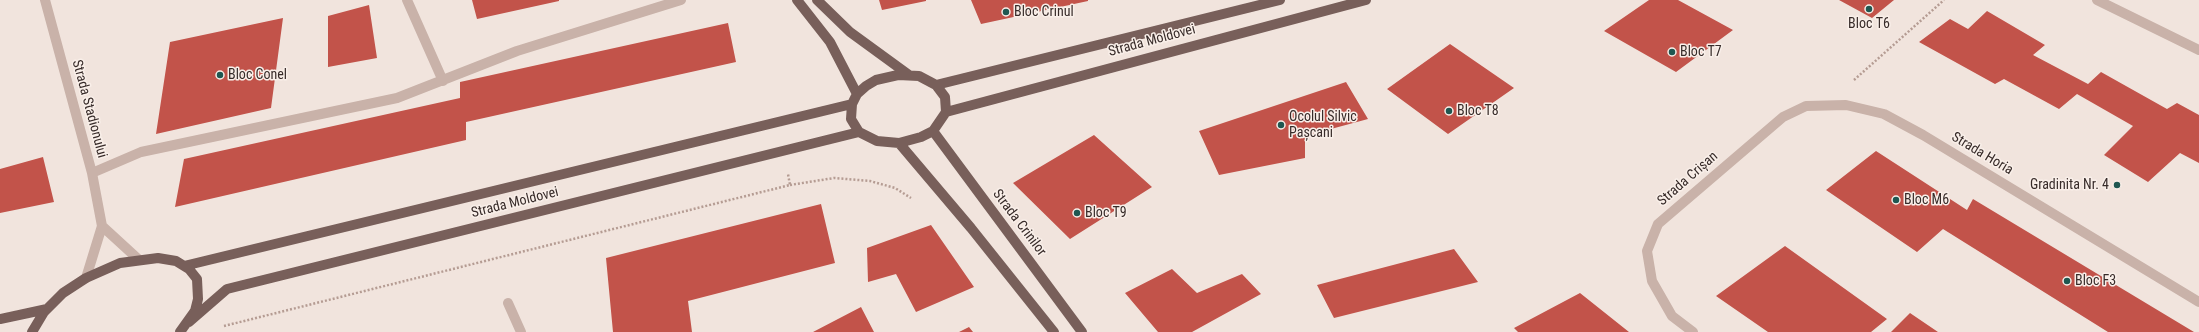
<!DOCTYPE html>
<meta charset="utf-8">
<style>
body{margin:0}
canvas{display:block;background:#f1e4dd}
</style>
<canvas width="2199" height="332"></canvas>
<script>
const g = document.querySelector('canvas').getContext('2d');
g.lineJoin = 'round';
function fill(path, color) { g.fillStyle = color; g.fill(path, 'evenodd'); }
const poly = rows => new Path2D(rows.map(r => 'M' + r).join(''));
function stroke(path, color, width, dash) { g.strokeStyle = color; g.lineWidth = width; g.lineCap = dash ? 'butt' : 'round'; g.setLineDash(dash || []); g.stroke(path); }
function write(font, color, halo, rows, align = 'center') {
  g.font = font + ' "Roboto Condensed",sans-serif'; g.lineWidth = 3; g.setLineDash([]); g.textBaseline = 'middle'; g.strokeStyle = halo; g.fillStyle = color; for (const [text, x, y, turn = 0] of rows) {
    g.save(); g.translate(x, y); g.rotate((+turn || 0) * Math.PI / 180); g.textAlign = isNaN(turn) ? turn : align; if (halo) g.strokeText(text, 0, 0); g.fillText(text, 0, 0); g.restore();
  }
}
fill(poly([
 [472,0,559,0,559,1,477,19],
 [879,0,926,0,926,1,882,10],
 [971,0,1088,0,1088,1,981,24],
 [1649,0,1678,0,1733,30,1676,72,1604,31],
 [1839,0,1894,0,1872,18],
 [369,5,377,58,328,67,328,16],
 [1987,11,2045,45,2033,55,2088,84,2101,72,2167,109,2177,103,2199,115,2199,163,2180,153,2148,182,2104,155,2133,126,2077,94,2059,109,2004,79,1995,84,1919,42,1950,19,1968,29],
 [283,18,271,108,156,134,170,42],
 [728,23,736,62,466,122,466,140,175,207,184,159,460,98,460,82],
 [1450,44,1514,88,1448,134,1387,89],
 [1346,82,1368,119,1305,136,1305,158,1219,175,1199,131],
 [1094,135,1152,187,1070,239,1013,183],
 [1876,151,1967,210,1973,199,2194,332,2108,332,1943,229,1917,252,1826,190],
 [43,157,54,202,0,213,0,169],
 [821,204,835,263,688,301,692,332,613,332,606,258],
 [931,225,974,287,916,312,896,274,868,282,867,248],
 [1785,246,1887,319,1871,332,1768,332,1716,296],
 [1454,249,1478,282,1334,318,1317,285],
 [1172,269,1197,293,1242,274,1261,294,1192,332,1158,332,1125,293],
 [1580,293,1629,332,1518,332,1514,328],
 [861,307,874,332,813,332],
 [1910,313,1938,332,1891,332],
 [969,327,973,332,959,332]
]), '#c2534a');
stroke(poly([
 [1854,80,1944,0],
 [790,185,834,178,870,181,895,188,911,198],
 [224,326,790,185,788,174]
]), '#b59c93', 2.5, [2, 2]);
stroke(poly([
 [45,0,92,173,102,226],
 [407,0,443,81],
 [2097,0,2199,50],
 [92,173,141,152,397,98,517,51,681,0],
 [86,278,102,226,138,259],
 [508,303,521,332],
 [1693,332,1672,316,1652,281,1647,251,1658,224,1783,117,1806,106,1846,105,1884,114,1923,135,2199,302]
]), '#c9b2a9', 10);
stroke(poly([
 [797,0,830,42,857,94],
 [817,0,850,32,909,75],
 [898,75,919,76,936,85,945,97,946,112,933,131,921,137,899,143,877,141,859,132,851,119,852,104,857,94,866,86,876,80,898,75],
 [936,85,1280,0],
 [946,112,1366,0],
 [933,131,1082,332],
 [899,143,971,228,1054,332],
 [184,266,852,104],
 [0,319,47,309],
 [189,322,227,289,859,132],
 [32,332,44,312,63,293,86,278,120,263,158,258,176,261,189,269,197,279,198,299,195,311,180,332]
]), '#785f5a', 10);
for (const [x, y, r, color] of [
 [1869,9,4,"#1f5751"],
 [1006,12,4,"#1f5751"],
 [1672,52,4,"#1f5751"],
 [220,75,4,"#1f5751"],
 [1449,111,4,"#1f5751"],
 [1281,125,4,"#1f5751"],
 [2117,185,4,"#1f5751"],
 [1896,200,4,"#1f5751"],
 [1077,213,4,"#1f5751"],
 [2067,281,4,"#1f5751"]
]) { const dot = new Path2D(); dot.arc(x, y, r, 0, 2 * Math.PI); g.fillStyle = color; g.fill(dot); stroke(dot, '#f9efe9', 1.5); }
write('14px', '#372b29', '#f9efe9', [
 ["Bloc Crinul",1014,12],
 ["Bloc T6",1869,24,"center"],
 ["Bloc T7",1680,52],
 ["Bloc Conel",228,75],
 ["Bloc T8",1457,111],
 ["Ocolul Silvic",1289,117],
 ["Pașcani",1289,133],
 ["Gradinita Nr. 4",2109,185,"right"],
 ["Bloc M6",1904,200],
 ["Bloc T9",1085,213],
 ["Bloc F3",2075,281]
], 'left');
write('14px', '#372b29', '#f9efe9', [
 ["Strada Moldovei",1152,41,-15],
 ["Strada Stadionului",89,109,75],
 ["Strada Horia",1982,154,31],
 ["Strada Crișan",1688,179,-41],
 ["Strada Moldovei",515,203,-14],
 ["Strada Crinilor",1019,223,53]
]);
</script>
